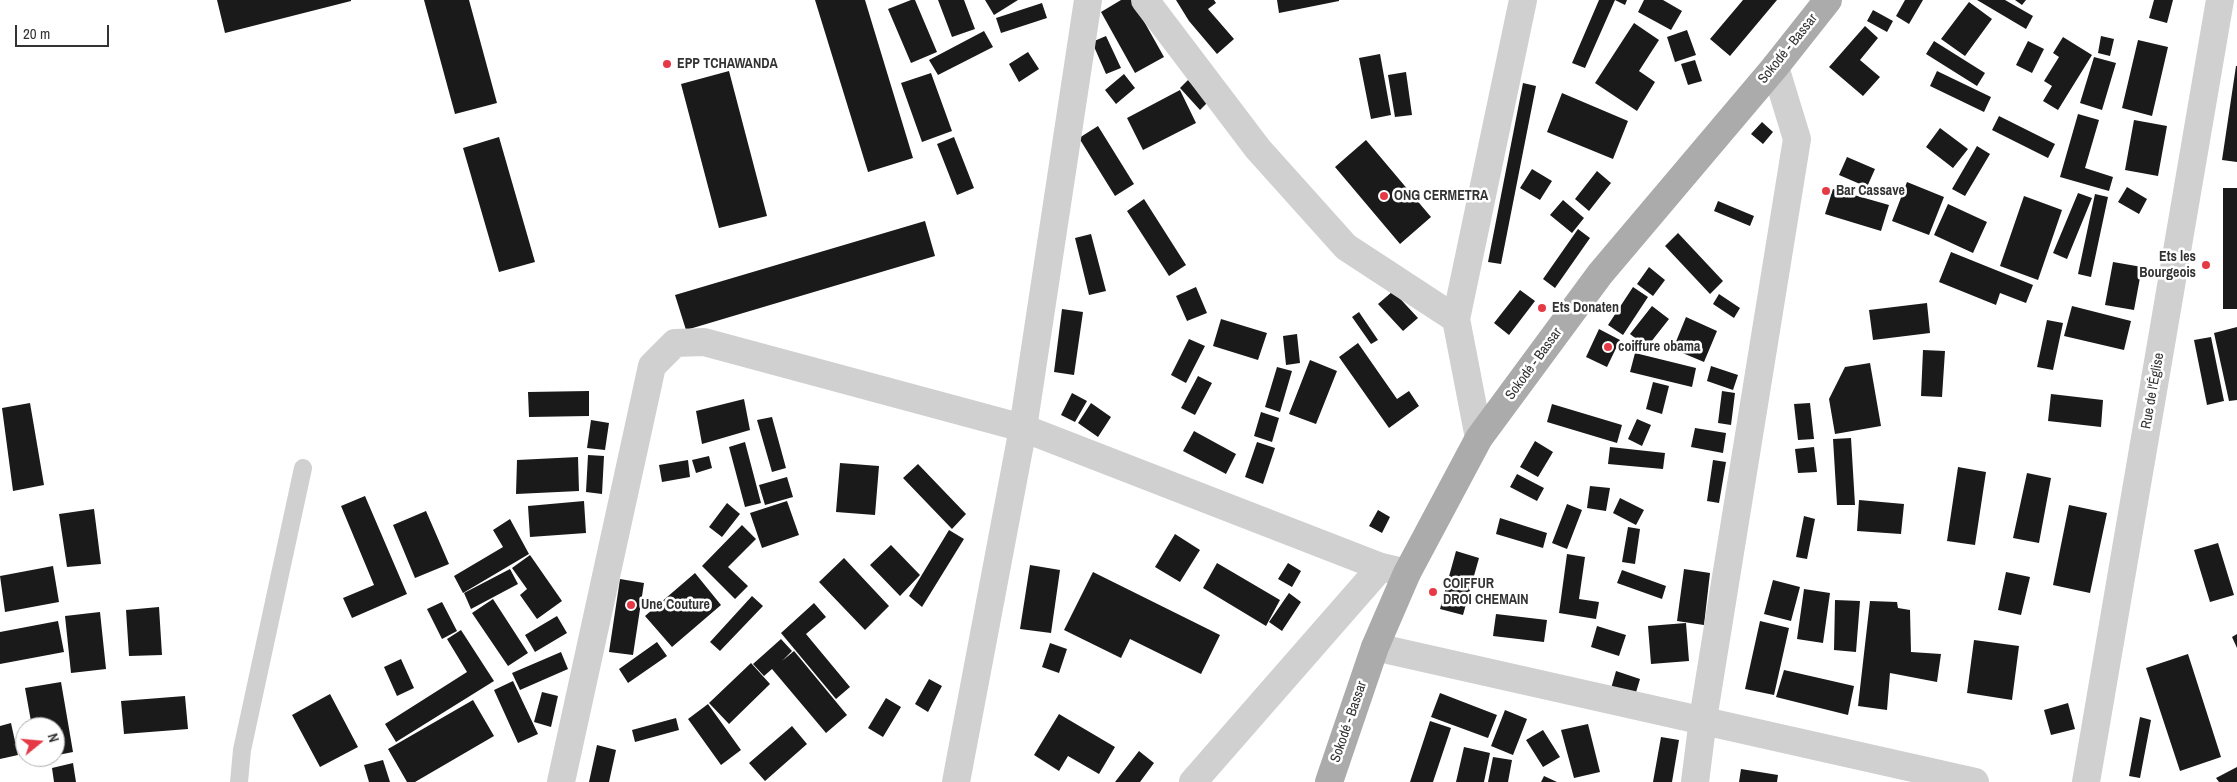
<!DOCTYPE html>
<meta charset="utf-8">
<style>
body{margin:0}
#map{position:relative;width:2237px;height:782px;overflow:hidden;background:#fff;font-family:"Archivo Narrow",sans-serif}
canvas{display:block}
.north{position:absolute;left:15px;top:717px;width:50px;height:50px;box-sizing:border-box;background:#fff;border:1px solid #adadad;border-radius:50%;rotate:73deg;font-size:14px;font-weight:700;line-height:20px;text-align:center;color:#333}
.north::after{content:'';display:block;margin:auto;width:18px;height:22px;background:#e63946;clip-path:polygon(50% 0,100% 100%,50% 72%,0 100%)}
.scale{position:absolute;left:15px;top:25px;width:94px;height:22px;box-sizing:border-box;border:2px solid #333;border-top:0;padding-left:6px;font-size:15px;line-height:18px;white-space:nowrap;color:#333;-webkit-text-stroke:4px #fff;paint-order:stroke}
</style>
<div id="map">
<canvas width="2237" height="782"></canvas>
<div class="north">N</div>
<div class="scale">20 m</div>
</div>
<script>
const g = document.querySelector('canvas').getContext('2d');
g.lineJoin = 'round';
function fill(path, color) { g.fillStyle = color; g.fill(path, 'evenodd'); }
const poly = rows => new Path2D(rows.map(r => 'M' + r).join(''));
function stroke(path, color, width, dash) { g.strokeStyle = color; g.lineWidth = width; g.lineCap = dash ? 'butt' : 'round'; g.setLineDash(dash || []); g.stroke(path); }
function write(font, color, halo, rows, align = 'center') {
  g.font = font + ' "Archivo Narrow",sans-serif'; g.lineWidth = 5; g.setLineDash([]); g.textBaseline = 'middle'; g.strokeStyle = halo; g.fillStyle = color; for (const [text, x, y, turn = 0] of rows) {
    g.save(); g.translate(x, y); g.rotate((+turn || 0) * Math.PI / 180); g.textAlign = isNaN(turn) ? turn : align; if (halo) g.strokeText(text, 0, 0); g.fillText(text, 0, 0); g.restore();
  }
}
fill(poly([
 [217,0,351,0,351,1,225,33],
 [424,0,469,0,497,103,455,114],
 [815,0,865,0,913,158,868,172],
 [911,0,915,0,937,52,911,63,888,9],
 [938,0,964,0,975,29,952,37],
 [985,0,1018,0,994,15],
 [1121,0,1132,0,1164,57,1135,73,1101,12],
 [1176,0,1214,0,1216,3,1208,9,1234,39,1217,54,1189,21],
 [1277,0,1339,0,1339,1,1279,13],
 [1599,0,1627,0,1625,5,1615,0,1585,68,1572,63],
 [1644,0,1663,0,1682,11,1671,30,1638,12],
 [1743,0,1777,0,1730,56,1710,39],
 [1905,0,1923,0,1909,24,1896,16],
 [1977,0,2005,0,2033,16,2026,29],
 [2015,0,2026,0,2022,5],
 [2154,0,2173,0,2167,23,2149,18],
 [1969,2,1992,19,1965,56,1941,39],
 [1042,3,1047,18,1001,33,996,18],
 [1873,10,1893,21,1887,32,1867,21],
 [1634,23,1659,40,1639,71,1655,82,1637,111,1595,83],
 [1865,26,1878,38,1860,60,1880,77,1863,96,1829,67],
 [1687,30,1696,55,1675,62,1667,37],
 [984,31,993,47,938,75,929,60],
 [1106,36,1121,68,1106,74,1092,42],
 [2101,36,2114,39,2110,56,2098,53],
 [2063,37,2092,55,2058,110,2043,101,2052,86,2044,81,2059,57,2053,53],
 [2138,40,2168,47,2152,116,2122,108],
 [1934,41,1985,73,1977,86,1926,54],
 [2028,41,2044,49,2032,73,2016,65],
 [1028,52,1039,69,1019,82,1009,64],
 [1380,54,1391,115,1371,119,1359,58],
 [2094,57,2116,63,2102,110,2080,103],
 [1695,60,1702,81,1688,85,1681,64],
 [2236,66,2237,66,2237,162,2222,160],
 [729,71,767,216,719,228,681,84],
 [1937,71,1991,97,1984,112,1930,86],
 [1406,72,1412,115,1395,117,1388,75],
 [931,73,952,131,922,142,901,83],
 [1124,74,1135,88,1116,104,1105,90],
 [1188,80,1208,102,1200,110,1180,88],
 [1523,83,1536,86,1501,264,1488,262],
 [1180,90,1196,123,1143,150,1127,118],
 [1562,93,1628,121,1613,159,1547,132],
 [2078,114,2099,120,2085,168,2113,177,2109,191,2060,177],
 [1999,116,2055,144,2048,158,1992,130],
 [2134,120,2167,126,2158,176,2125,170],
 [1762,122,1773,132,1763,144,1751,134],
 [1098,126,1134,184,1115,196,1079,138],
 [1940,128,1968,149,1953,168,1926,147],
 [499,137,535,262,499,272,463,148],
 [954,137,974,188,957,195,937,144],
 [1366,140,1431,217,1400,244,1335,167],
 [1977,146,1990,154,1965,196,1952,189],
 [1847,157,1875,169,1867,187,1839,175],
 [1532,169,1552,181,1540,200,1520,188],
 [1597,171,1611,183,1589,211,1575,199],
 [1907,182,1944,197,1929,235,1892,221],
 [2127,187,2147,199,2139,214,2118,202],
 [2223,188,2237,188,2237,309,2223,309],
 [1833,189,1889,205,1881,231,1825,214],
 [2078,193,2092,198,2067,259,2053,253],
 [2095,194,2108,197,2091,277,2078,274],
 [2024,196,2062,210,2038,280,2000,266],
 [1144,199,1186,265,1169,276,1127,211],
 [1563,200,1584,218,1572,233,1550,215],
 [1718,201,1754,216,1750,226,1714,211],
 [1948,204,1987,222,1973,253,1934,235],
 [925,221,935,256,686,330,675,295],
 [1578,229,1590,238,1555,288,1543,279],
 [1678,233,1723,281,1710,294,1665,246],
 [1091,234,1106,291,1089,295,1075,238],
 [1951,252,2033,285,2026,303,2000,293,1996,305,1939,282],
 [2113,262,2142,267,2134,310,2105,305],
 [1649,267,1665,280,1653,296,1637,284],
 [1196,287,1207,313,1187,321,1176,296],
 [1633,287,1648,297,1623,335,1608,325],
 [1520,290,1535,301,1509,335,1494,323],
 [1393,291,1418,318,1403,331,1378,304],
 [1719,294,1740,308,1734,318,1713,304],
 [1927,303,1930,333,1873,340,1869,310],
 [1652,306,1669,319,1647,347,1630,334],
 [2072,306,2131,321,2124,350,2064,336],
 [1062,309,1083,312,1074,375,1054,372],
 [1359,312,1378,340,1371,344,1352,317],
 [1686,317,1717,331,1704,362,1673,349],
 [1221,319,1267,333,1258,360,1213,346],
 [2047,320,2063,323,2053,370,2037,367],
 [2237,327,2237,400,2229,401,2214,333],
 [1599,329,1620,340,1607,367,1586,357],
 [1297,334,1300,363,1286,365,1283,336],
 [2211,337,2224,401,2207,405,2194,340],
 [1189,339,1205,346,1186,383,1171,375],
 [1358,343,1397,399,1409,391,1419,406,1389,428,1339,357],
 [1923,350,1945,351,1942,397,1921,396],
 [1635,353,1696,368,1692,387,1630,372],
 [1310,360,1337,371,1316,424,1289,414],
 [1870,363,1881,426,1835,434,1829,399,1845,367],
 [1711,366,1738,375,1733,390,1707,381],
 [1277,367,1292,371,1280,412,1265,407],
 [1198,376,1212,383,1195,415,1181,408],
 [1653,382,1669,386,1662,414,1646,409],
 [589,391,589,416,529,417,528,392],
 [1722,391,1735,393,1731,425,1718,423],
 [1072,393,1087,401,1075,422,1061,415],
 [2051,394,2103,400,2101,427,2048,421],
 [744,399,750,430,702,444,696,411],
 [30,403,44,485,13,491,2,408],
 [1091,403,1111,417,1098,437,1078,423],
 [1810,403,1814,439,1798,440,1794,404],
 [1552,404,1622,425,1617,443,1547,422],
 [1261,412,1279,418,1272,442,1254,436],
 [772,417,786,468,772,472,757,420],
 [1637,419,1651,425,1642,446,1628,439],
 [591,420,609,423,605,450,587,448],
 [1695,428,1726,433,1723,453,1691,447],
 [1194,431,1236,454,1226,474,1183,451],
 [1851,438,1855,505,1837,505,1833,439],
 [1535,441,1553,452,1538,477,1520,467],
 [745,442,761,503,745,507,729,447],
 [1257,442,1275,448,1263,484,1245,477],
 [1610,447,1665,453,1663,469,1608,464],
 [1814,447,1817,472,1798,473,1795,449],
 [588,455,604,456,602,494,586,492],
 [709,456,712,468,696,473,692,460],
 [578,457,579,491,516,494,517,460],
 [688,460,690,477,662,482,659,465],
 [1713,460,1726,462,1719,503,1707,501],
 [840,463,879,466,875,515,836,512],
 [918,464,966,514,952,529,903,478],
 [1958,467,1986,472,1975,545,1947,541],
 [2027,473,2051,478,2039,543,2013,538],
 [1517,474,1544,488,1537,501,1510,487],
 [787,477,793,497,765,505,759,485],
 [1590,486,1610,488,1606,511,1587,508],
 [365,496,407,594,352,618,343,598,374,585,341,506],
 [1620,498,1644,510,1636,525,1613,513],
 [1859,500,1904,504,1901,534,1857,531],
 [584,501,586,533,530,537,528,506],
 [787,501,799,535,762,548,750,513],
 [727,503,740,514,722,537,709,527],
 [1567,504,1582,510,1567,549,1552,543],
 [2069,505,2107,513,2090,593,2053,585],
 [94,509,101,564,67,567,59,514],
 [1378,510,1390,517,1382,533,1369,526],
 [426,511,449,564,415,578,393,525],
 [1804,516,1815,519,1807,559,1796,557],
 [1500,518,1547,533,1543,548,1496,534],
 [510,519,529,554,463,593,454,576,503,547,493,530],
 [742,525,756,539,728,567,748,586,735,599,702,566],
 [1628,527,1640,529,1635,564,1622,562],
 [949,530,964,539,922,607,909,596],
 [1175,534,1200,550,1180,582,1155,567],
 [2218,543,2234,595,2210,602,2194,550],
 [891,545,920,575,900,596,870,565],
 [1456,551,1479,558,1463,615,1440,609],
 [1567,554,1585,557,1579,599,1599,602,1596,619,1559,613],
 [530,555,562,601,537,619,520,595,527,589,512,568],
 [844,558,889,606,865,630,819,582],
 [1217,563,1280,600,1266,626,1203,588],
 [1288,563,1301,571,1292,587,1278,579],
 [1030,565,1060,570,1051,633,1020,629],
 [53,566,59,602,5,612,0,576],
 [510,569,518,584,471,609,464,593],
 [1684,569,1710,573,1704,625,1677,621],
 [1622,570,1666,586,1662,599,1617,583],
 [1093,572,1220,635,1201,674,1130,639,1121,658,1064,630],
 [2006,572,2030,577,2021,615,1998,610],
 [695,573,721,605,672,647,645,616],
 [620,579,644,583,633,655,609,652],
 [1773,580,1800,587,1791,621,1764,614],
 [1804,589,1830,593,1823,643,1797,639],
 [1289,593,1301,602,1282,631,1269,622],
 [752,596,763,606,720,651,710,642],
 [493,599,528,653,508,666,472,613],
 [1835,600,1860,601,1856,652,1834,650],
 [1870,601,1897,602,1898,608,1910,610,1911,652,1941,654,1937,682,1890,673,1887,710,1858,706],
 [442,602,457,631,442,639,427,609],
 [814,603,826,617,806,634,850,687,836,699,781,633],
 [159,607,162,655,129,656,126,610],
 [100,612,106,669,71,673,65,616],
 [1496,614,1547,620,1544,642,1493,636],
 [557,616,567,633,535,652,525,635],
 [58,621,64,652,0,664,0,632],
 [1760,621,1789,628,1774,695,1745,689],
 [1686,623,1689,661,1651,664,1648,626],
 [1597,626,1626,635,1619,656,1591,647],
 [461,630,494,681,396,742,385,724,467,672,447,639],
 [2237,634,2237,648,2232,637],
 [781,639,792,651,782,661,794,651,847,715,826,733,772,669,764,676,753,664],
 [1974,640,2019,646,2012,700,1967,693],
 [657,642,667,656,628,683,619,669],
 [1050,643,1067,649,1059,673,1042,667],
 [561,652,568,669,520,690,512,673],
 [2188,654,2221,757,2180,771,2146,668],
 [401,659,414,688,397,696,384,667],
 [751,663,770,684,729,724,709,703],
 [1784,670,1854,686,1848,715,1776,697],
 [1616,671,1640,679,1634,699,1610,692],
 [929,679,942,686,928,712,915,704],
 [513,681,538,734,518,743,494,690],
 [61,682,73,752,58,755,55,747,55,727,32,727,25,688],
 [542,692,558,696,551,727,534,722],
 [1440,693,1497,715,1488,738,1431,717],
 [330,694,358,747,320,767,292,715],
 [185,696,188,729,124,734,121,701],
 [886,698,901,707,883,737,868,728],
 [473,700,494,736,415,782,407,782,388,749],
 [2068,703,2075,729,2051,735,2044,710],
 [708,704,741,750,721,765,688,719],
 [1505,710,1527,719,1513,755,1491,746],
 [1059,714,1115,747,1099,774,1068,756,1059,771,1034,755],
 [2140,717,2151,720,2140,778,2129,776],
 [676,718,679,730,635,742,632,730],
 [1430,721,1451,728,1433,782,1410,782],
 [11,723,18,755,0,759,0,726],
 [1588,724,1600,772,1574,778,1561,730],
 [792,726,807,744,765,781,749,763],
 [1543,730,1560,757,1543,767,1526,740],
 [1661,737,1679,740,1672,782,1653,782],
 [597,745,616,750,609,782,589,782],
 [1464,747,1490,753,1484,782,1456,782],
 [1139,751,1154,763,1140,782,1115,782],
 [1493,757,1512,760,1508,782,1488,782],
 [383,760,390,782,369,782,364,765],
 [73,763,76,782,54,782,52,768],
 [2237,767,2237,782,2219,782,2216,778],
 [1741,769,1778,775,1777,782,1739,782],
 [1544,776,1557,782,1541,782]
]), '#1a1a1a');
stroke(poly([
 [239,782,242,750,303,468]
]), '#d0d0d0', 18);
stroke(poly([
 [1145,0,1258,149,1346,247,1456,319],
 [1479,438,1456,319,1523,0],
 [1375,647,1975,782],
 [561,782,652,366,675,343,704,342,1023,428,1381,567,1407,573],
 [956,782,1023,428,1088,0],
 [1193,782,1381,567],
 [1695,782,1703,719,1797,139,1775,67],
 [2086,782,2220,0]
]), '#d0d0d0', 28);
stroke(poly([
 [1329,782,1375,647,1407,573,1479,438,1600,274,1775,67,1828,0]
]), '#ababab', 28);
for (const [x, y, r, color] of [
 [667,64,5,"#e63946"],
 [1826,191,5,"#e63946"],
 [1384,196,5,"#e63946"],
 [2206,265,5,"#e63946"],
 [1542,308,5,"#e63946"],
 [1608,347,5,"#e63946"],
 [1433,592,5,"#e63946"],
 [631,605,5,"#e63946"]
]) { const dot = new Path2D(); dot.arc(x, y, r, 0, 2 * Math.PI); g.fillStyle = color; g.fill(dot); stroke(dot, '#fff', 2); }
write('14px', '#333', '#fff', [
 ["Sokodé - Bassar",1788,49,-51],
 ["Sokodé - Bassar",1534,364,-54],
 ["Rue de l'Église",2153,391,-80],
 ["Sokodé - Bassar",1349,722,-71]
]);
write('bold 14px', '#333', '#fff', [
 ["EPP TCHAWANDA",677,64],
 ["Bar Cassave",1836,191],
 ["ONG CERMETRA",1394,196],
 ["Ets les",2196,257,"right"],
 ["Bourgeois",2196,273,"right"],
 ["Ets Donaten",1552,308],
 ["coiffure obama",1618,347],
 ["COIFFUR",1443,584],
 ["DROI CHEMAIN",1443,600],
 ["Une Couture",641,605]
], 'left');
</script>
